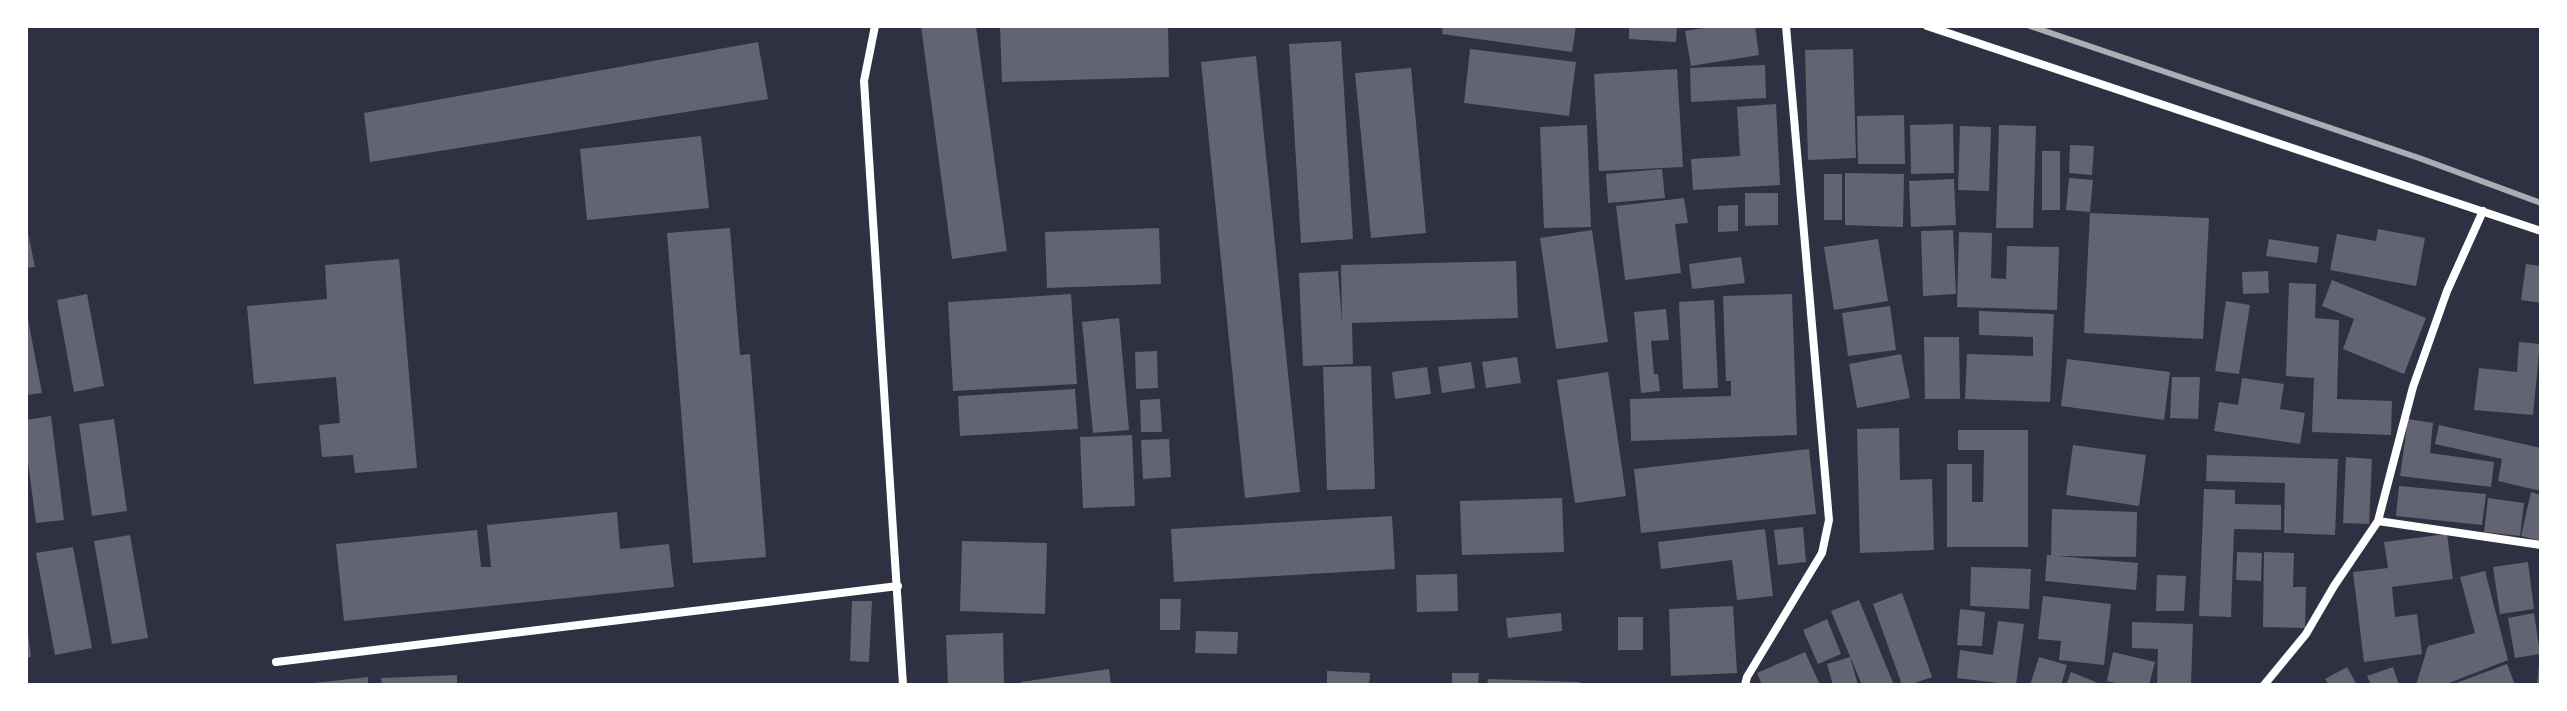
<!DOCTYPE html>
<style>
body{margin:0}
#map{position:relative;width:2567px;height:711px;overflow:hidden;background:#2d3142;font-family:Helvetica,sans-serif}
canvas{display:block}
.frame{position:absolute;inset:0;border:28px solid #fff;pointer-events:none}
</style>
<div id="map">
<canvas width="2567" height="711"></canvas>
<div class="frame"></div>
</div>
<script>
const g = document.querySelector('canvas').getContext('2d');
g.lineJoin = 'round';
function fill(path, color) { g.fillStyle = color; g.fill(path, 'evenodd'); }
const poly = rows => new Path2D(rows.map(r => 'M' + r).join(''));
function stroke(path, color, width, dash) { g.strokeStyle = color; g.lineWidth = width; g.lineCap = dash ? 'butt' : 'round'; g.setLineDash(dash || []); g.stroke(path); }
fill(poly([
 [921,26,976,26,1007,251,952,259],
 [1168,26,1169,77,1002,82,1000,27],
 [1443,26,1576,26,1572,52,1442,34],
 [1629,26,1677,26,1676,42,1629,39],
 [1716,26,1755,26,1759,55,1691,66,1685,31],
 [1341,41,1353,239,1301,243,1289,44],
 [758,42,768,99,370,162,364,113],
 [1470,49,1576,62,1569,116,1464,103],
 [1853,49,1856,158,1808,160,1805,50],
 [1256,56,1300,492,1245,498,1201,62],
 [1765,65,1766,98,1691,102,1690,68],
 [1411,68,1426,233,1371,238,1355,73],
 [1677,69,1683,167,1599,171,1594,74],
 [1776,104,1780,185,1693,190,1691,159,1740,156,1737,107],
 [1904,115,1905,164,1858,164,1857,116],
 [1953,124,1954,173,1911,174,1910,125],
 [1587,125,1591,227,1544,228,1540,127],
 [1999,125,2036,126,2033,228,1996,228],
 [1960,126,1991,127,1989,191,1958,190],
 [701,136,709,208,587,220,580,149],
 [2070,145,2094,146,2092,175,2069,173],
 [2042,151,2060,151,2060,210,2042,210],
 [1662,169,1665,198,1608,203,1606,174],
 [1845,173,1904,174,1903,227,1845,225],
 [1824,174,1842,174,1842,220,1824,220],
 [2069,178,2093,180,2090,212,2066,210],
 [1954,179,1956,225,1911,227,1909,181],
 [1745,193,1778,193,1778,225,1745,226],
 [1684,198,1688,223,1675,224,1681,273,1625,280,1616,206],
 [1738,205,1738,231,1718,232,1718,206],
 [2090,213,2209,218,2203,339,2084,333],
 [26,223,35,267,26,268],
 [730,228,740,355,750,354,766,557,693,563,667,233],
 [1159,228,1161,284,1047,288,1045,232],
 [2378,229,2425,238,2416,286,2330,270,2337,234,2376,241],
 [1592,230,1608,342,1556,349,1540,238],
 [1953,230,1956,294,1923,296,1921,231],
 [1959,232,1992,233,1991,278,2006,279,2007,246,2059,247,2057,310,1957,307],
 [1878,239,1888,301,1834,310,1824,247],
 [2269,239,2319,247,2317,263,2266,256],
 [1741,257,1745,283,1692,289,1689,264],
 [399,259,417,468,355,473,353,455,322,457,319,425,340,423,336,377,254,384,247,306,327,299,325,265],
 [1516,261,1518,318,1352,323,1353,364,1303,366,1299,273,1338,271,1342,323,1341,265],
 [2526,264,2541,266,2541,303,2521,300],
 [2268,271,2269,293,2243,294,2242,272],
 [2332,280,2426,318,2404,374,2343,349,2354,319,2322,306],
 [2289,283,2316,284,2315,318,2339,320,2337,399,2392,401,2391,435,2312,432,2314,378,2286,376],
 [87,294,104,386,74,392,57,300],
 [1071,294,1077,384,953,391,948,302],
 [1792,294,1797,435,1631,441,1630,399,1731,396,1731,381,1726,381,1723,296],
 [1714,300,1718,388,1683,389,1679,302],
 [2226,301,2250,305,2239,374,2215,371],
 [1890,306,1896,350,1848,356,1842,313],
 [26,309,42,393,26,395],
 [1666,309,1669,340,1651,341,1654,374,1658,374,1660,391,1641,393,1634,312],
 [1979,311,2054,314,2050,402,1965,399,1967,354,2033,356,2033,337,1979,335],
 [1119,318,1129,430,1093,433,1082,322],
 [1924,337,1959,337,1960,399,1925,399],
 [2519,342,2540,344,2533,415,2474,410,2479,368,2517,372],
 [1157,351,1158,388,1136,389,1135,352],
 [1901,354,1910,398,1857,408,1849,364],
 [1517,357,1521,383,1486,388,1482,362],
 [2067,359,2170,372,2164,420,2061,406],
 [1471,362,1475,388,1442,393,1438,367],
 [1371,366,1375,489,1327,490,1323,367],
 [1427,367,1431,394,1395,399,1392,372],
 [1608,372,1626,496,1575,503,1557,380],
 [2172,377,2200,377,2198,419,2170,418],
 [2242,378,2284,384,2280,409,2305,413,2300,444,2214,431,2219,402,2238,405],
 [1075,389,1078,429,960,436,958,396],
 [1160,399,1162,432,1141,432,1140,400],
 [51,416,64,520,36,523,26,447,26,420],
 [114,419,127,511,92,516,79,424],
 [2408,419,2433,423,2430,453,2494,462,2491,487,2400,476],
 [2439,425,2541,448,2541,491,2498,481,2502,459,2435,444],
 [1899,428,1900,480,1932,479,1934,550,1860,553,1857,429],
 [1958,430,2028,430,2028,547,1947,547,1947,464,1972,464,1972,502,1983,502,1984,450,1958,450],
 [1132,435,1135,506,1083,508,1080,437],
 [1169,439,1171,477,1143,479,1141,440],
 [2073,445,2146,455,2139,506,2066,495],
 [1809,449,1816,514,1641,533,1634,469],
 [2207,455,2338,459,2335,535,2284,533,2285,483,2206,481],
 [2346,457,2372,459,2369,524,2343,523],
 [2399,486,2486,494,2482,525,2396,516],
 [2204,489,2235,490,2235,504,2281,505,2281,530,2234,529,2231,617,2199,616],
 [2531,492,2541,495,2541,541,2521,536],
 [1562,498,1564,552,1462,555,1460,501],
 [2488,498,2524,503,2520,536,2484,532],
 [2052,509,2137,512,2136,557,2057,556,2138,563,2136,590,2045,581,2047,555,2051,555],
 [617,512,620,549,669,544,674,587,344,621,336,544,477,530,481,567,491,567,487,525],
 [1392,516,1395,569,1174,582,1171,529],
 [1803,527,1806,562,1778,565,1774,530],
 [1765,529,1773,596,1737,600,1732,560,1661,569,1658,542],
 [2447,534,2453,579,2392,587,2395,617,2417,614,2422,654,2364,662,2353,572,2388,568,2384,542],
 [130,535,148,638,112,644,94,541],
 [962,541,1047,543,1045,614,960,611],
 [73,547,92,648,55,655,36,553],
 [2237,552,2262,553,2261,581,2236,580],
 [2264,552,2294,553,2293,587,2306,587,2305,628,2263,627],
 [2528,562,2534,609,2500,614,2493,567],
 [1971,567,2031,569,2029,609,1970,606],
 [2485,571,2508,660,2444,685,2416,685,2428,646,2475,633,2460,577],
 [1457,574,1458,611,1417,612,1416,575],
 [2157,575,2186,576,2184,611,2156,611],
 [1902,593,1932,677,1909,685,1902,685,1873,604],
 [2043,596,2111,604,2104,665,2059,660,2061,641,2038,639],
 [1160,599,1181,599,1180,630,1160,630],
 [1859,600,1894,685,1862,685,1831,611],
 [852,601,872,601,869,662,850,661],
 [1733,606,1737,673,1671,676,1669,609],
 [1960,609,1985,612,1982,646,1957,645],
 [1561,613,1562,631,1508,638,1506,618],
 [2534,613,2540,654,2515,658,2508,618],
 [1618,617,1643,617,1643,650,1618,650],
 [1827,619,1841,654,1818,664,1803,630],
 [1998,621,2024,624,2016,685,1957,678,1960,650,1993,655],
 [2132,622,2193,624,2191,685,2157,685,2158,649,2132,648],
 [1196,631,1238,632,1237,654,1195,653],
 [28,633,31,657,26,657,26,634],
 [1003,633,1004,685,948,685,946,635],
 [1805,652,1820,685,1762,685,1757,673],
 [2113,652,2155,662,2149,685,2124,685,2107,681],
 [1850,657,1858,685,1833,685,1827,664],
 [2039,657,2067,665,2061,685,2030,685],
 [2507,664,2515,685,2451,685],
 [2539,665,2541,665,2541,685,2537,685],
 [2347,667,2357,685,2329,685,2325,679],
 [2393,667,2399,685,2371,685,2367,676],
 [1109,669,1111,685,1021,685,1021,682],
 [1327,671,1370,673,1369,685,1327,685],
 [2071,672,2103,685,2066,685],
 [1452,673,1479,673,1478,685,1452,685],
 [457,675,457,685,382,685,381,678],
 [368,677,368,685,314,685,314,683],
 [1488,679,1580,682,1580,685,1487,685]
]), '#626471');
stroke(poly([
 [875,26,864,81,903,685],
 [1927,26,2541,231],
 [2378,521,2541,545],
 [276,662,898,586],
 [1745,685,1747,677,1822,553,1829,520,1786,26],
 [2264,685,2306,634,2334,586,2378,521,2413,387,2447,291,2483,211]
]), '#fff', 8);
stroke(poly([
 [2030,26,2419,158,2541,203]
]), '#abadb3', 6);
</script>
